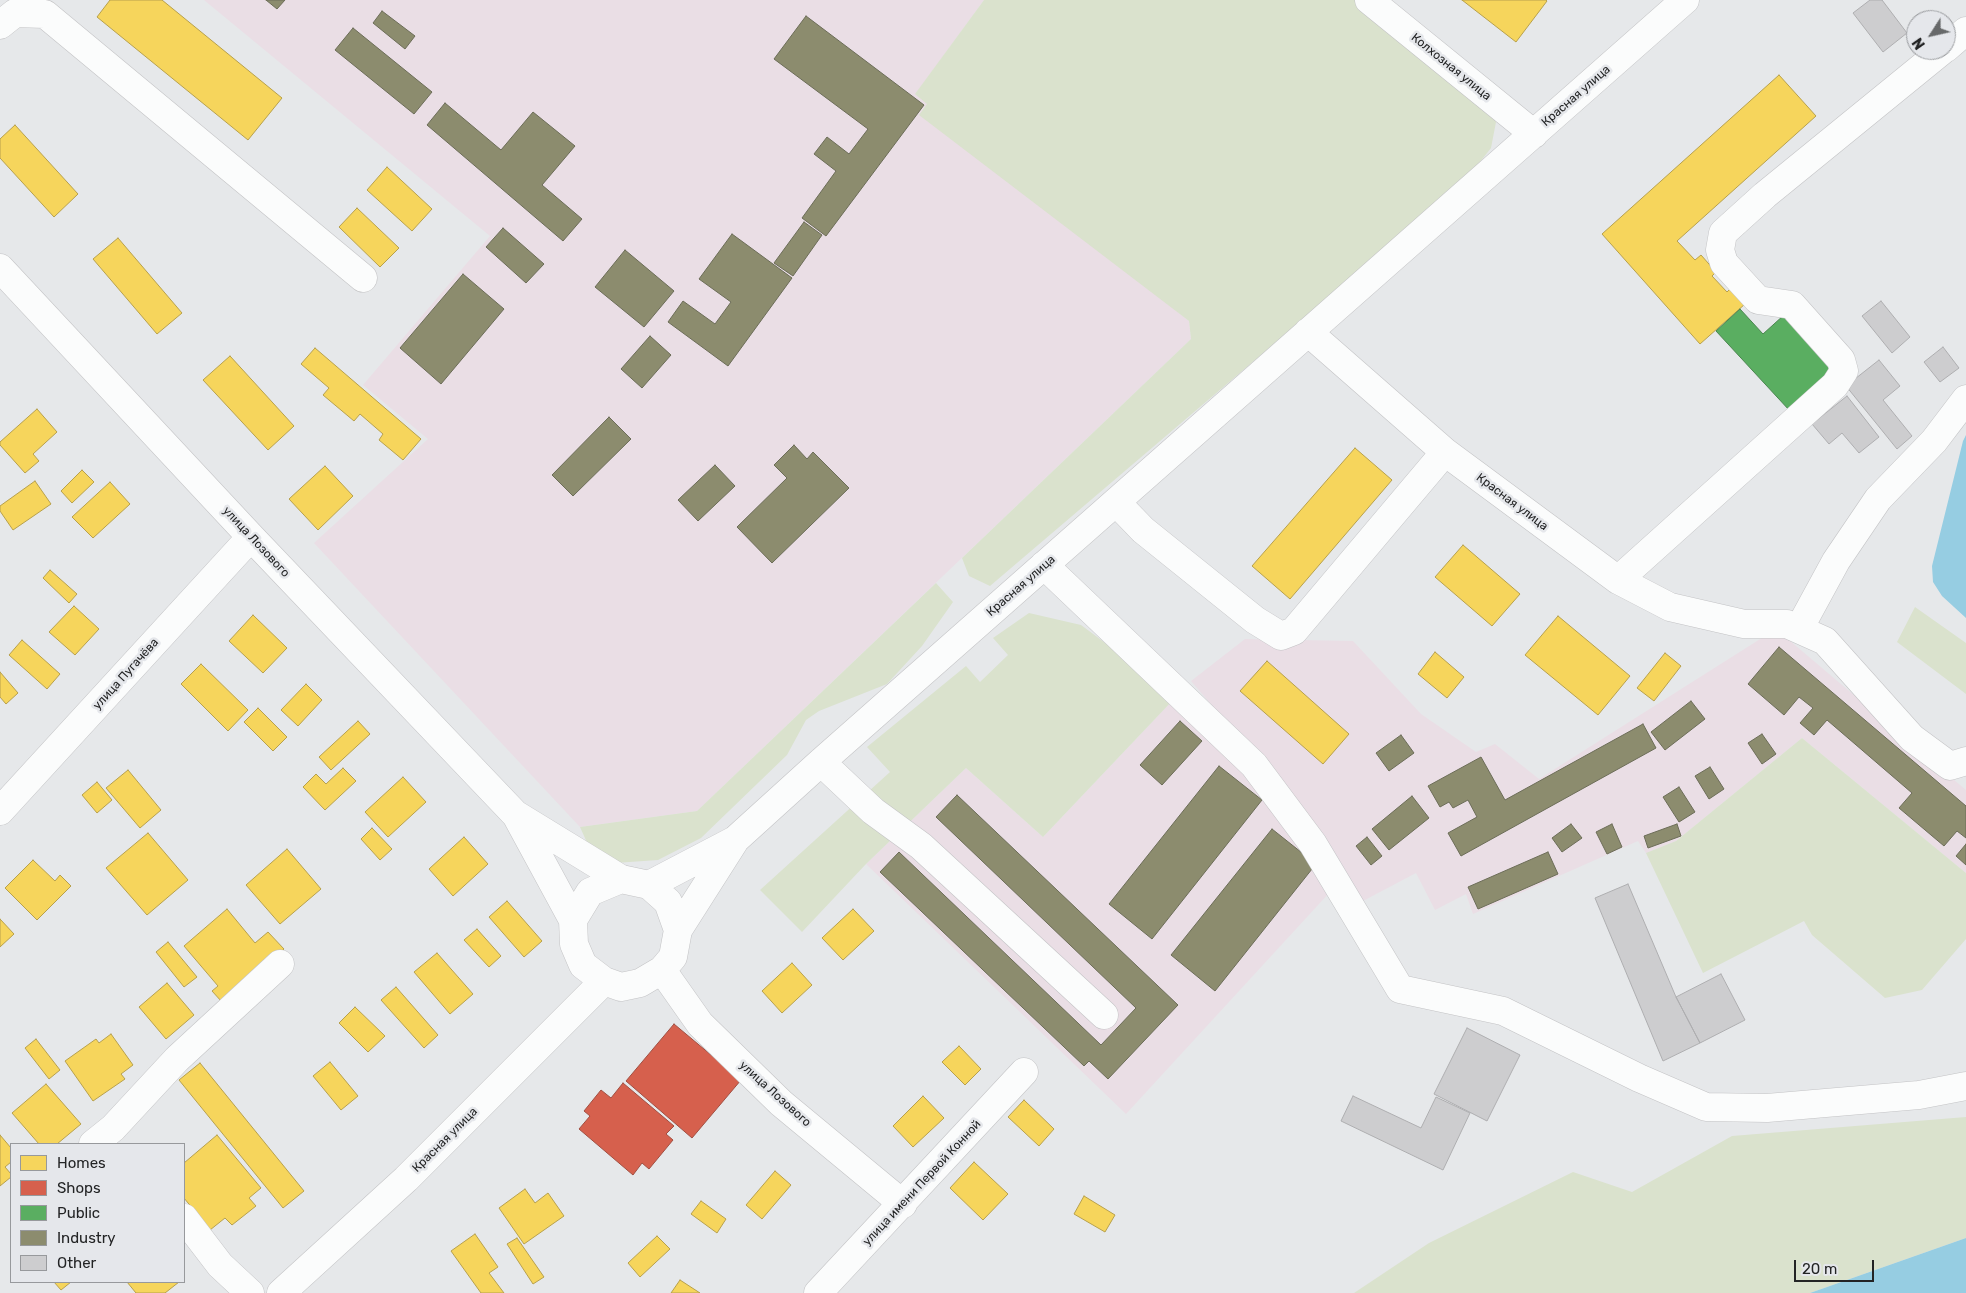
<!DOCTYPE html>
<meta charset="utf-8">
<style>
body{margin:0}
#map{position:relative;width:1966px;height:1293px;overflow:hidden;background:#e6e8ea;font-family:Rubik,sans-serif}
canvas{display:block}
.legend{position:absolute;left:10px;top:1143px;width:175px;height:140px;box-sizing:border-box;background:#e5e7eb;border:1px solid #97999c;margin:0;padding:6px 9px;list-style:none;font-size:15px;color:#232425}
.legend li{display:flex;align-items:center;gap:10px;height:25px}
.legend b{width:25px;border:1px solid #97999c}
.north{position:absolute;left:1906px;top:10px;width:50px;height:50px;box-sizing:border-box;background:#e5e7eb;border:1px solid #97999c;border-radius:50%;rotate:235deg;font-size:14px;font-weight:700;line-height:20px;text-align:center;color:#232425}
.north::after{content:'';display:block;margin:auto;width:18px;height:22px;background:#67696a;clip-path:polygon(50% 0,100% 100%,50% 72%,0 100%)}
.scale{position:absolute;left:1794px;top:1260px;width:80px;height:22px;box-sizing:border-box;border:2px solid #232425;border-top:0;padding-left:6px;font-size:15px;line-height:18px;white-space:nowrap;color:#232425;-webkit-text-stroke:4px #e5e7eb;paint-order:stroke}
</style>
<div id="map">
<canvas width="1966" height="1293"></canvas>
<ul class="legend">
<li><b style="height:14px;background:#f6d55c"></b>Homes</li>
<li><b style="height:14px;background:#d6604d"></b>Shops</li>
<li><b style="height:14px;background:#5aae61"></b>Public</li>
<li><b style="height:14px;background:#8c8c6e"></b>Industry</li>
<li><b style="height:14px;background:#cdcdcf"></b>Other</li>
</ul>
<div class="north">N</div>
<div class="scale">20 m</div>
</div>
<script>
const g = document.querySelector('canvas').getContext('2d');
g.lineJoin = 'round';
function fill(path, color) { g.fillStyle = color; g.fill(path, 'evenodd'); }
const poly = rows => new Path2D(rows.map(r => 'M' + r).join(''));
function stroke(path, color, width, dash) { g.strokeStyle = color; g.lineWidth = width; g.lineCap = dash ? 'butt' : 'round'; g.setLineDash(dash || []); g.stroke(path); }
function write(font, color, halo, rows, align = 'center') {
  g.font = font + ' Rubik,sans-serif'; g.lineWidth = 5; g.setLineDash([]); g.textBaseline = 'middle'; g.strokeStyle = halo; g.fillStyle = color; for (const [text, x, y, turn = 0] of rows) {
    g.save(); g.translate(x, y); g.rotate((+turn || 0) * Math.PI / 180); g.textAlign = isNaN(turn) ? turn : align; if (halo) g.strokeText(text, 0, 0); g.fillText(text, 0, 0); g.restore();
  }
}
fill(poly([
 [204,0,984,0,916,94,1189,321,1191,339,697,811,580,827,314,543,428,439,363,385,490,236],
 [1776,629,1966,790,1966,873,1802,738,1676,841,1646,853,1638,841,1473,914,1466,894,1435,910,1416,873,1363,901,1258,759,1191,681,1245,639,1353,641,1421,714,1476,752,1495,744,1539,779],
 [1174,699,1248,770,1330,892,1126,1114,866,864,966,768,1043,837]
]), '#eadee5');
fill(poly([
 [984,0,1357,0,1489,108,1496,122,1491,148,1465,181,990,586,969,576,962,558,1191,339,1189,321,919,115,927,104,915,94],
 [936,583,953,602,922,646,887,684,819,711,806,720,787,755,701,838,658,860,615,863,589,847,580,827,697,811],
 [1915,607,1966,643,1966,694,1897,642],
 [1029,613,1081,625,1139,668,1174,699,1043,837,966,768,866,864,802,932,760,890,890,772,867,747,966,666,980,682,1008,655,993,638],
 [1802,738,1966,873,1966,939,1922,990,1885,998,1812,935,1804,921,1703,973,1646,853,1676,841],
 [1966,1117,1966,1238,1810,1293,1354,1293,1429,1243,1573,1172,1632,1192,1732,1136]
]), '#dae2cd');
fill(poly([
 [1966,435,1966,618,1942,596,1933,582,1932,566,1963,441],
 [1966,1238,1966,1293,1810,1293]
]), '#96cde2');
const homes = poly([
 [110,0,162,0,282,98,248,140,97,17,110,0],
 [1462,0,1546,0,1547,1,1516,42,1462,0],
 [1779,75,1816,116,1677,241,1695,260,1701,255,1716,272,1712,276,1727,292,1731,288,1745,304,1700,344,1602,234,1779,75],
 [15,125,78,194,54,217,0,158,0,139,15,125],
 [387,167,432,209,412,231,367,190,387,167],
 [357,208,399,248,380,267,339,227,357,208],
 [118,238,182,313,157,334,93,259,118,238],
 [315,348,421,439,403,460,379,440,383,434,360,414,354,421,323,395,329,388,301,364,315,348],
 [230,356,294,426,268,450,203,380,230,356],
 [37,409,57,432,33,454,39,461,25,473,0,445,0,442,37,409],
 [1355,448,1392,480,1290,599,1252,566,1355,448],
 [325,466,353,496,318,530,289,499,325,466],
 [82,470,94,482,72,503,61,491,82,470],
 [35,481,51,504,13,530,0,511,0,506,35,481],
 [110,482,130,504,93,538,72,517,110,482],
 [1463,545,1520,594,1492,626,1435,577,1463,545],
 [50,570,77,594,69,603,43,578,50,570],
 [74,606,99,629,75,655,49,632,74,606],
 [253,615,287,648,263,673,229,641,253,615],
 [1558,616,1630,676,1598,715,1525,655,1558,616],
 [22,640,60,674,47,689,9,655,22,640],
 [1435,652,1464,677,1447,698,1418,674,1435,652],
 [1665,653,1681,666,1654,701,1637,688,1665,653],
 [1267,661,1349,734,1323,764,1240,691,1267,661],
 [201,664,248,710,228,731,181,684,201,664],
 [0,672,18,693,6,704,0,697,0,672],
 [306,684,322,700,298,726,281,710,306,684],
 [258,708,287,737,273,751,244,722,258,708],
 [358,721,370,734,331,770,319,757,358,721],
 [343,768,356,781,325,810,303,787,316,774,326,784,343,768],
 [128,770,161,810,140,828,106,788,128,770],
 [403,777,426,802,388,837,365,812,403,777],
 [97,782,112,800,97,813,82,795,97,782],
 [372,828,392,849,380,860,361,839,372,828],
 [148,833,188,880,147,915,106,868,148,833],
 [464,837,488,864,453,896,429,869,464,837],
 [287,849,321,889,280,924,246,885,287,849],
 [33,860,55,881,60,875,71,886,37,920,5,888,33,860],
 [507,901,542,941,524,957,489,917,507,901],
 [227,909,255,943,268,932,284,949,222,1002,212,991,218,986,184,946,227,909],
 [853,909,874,931,843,960,822,938,853,909],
 [0,919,14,934,0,947,0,919],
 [477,929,501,956,489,967,464,940,477,929],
 [168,942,197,977,184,987,156,952,168,942],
 [437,953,473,994,450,1014,414,972,437,953],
 [792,963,812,985,782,1013,762,991,792,963],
 [167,983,194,1015,166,1039,139,1007,167,983],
 [396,987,438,1035,424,1048,381,1000,396,987],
 [355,1007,385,1036,368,1052,339,1023,355,1007],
 [111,1034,133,1065,121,1074,125,1079,93,1101,65,1061,96,1039,99,1043,111,1034],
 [36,1039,60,1070,49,1079,25,1048,36,1039],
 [959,1046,981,1069,965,1085,942,1062,959,1046],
 [330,1062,358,1096,341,1110,313,1076,330,1062],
 [200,1063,304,1191,283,1208,179,1080,200,1063],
 [46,1084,81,1124,57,1144,39,1144,12,1113,46,1084],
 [923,1096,944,1118,913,1147,893,1126,923,1096],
 [1024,1100,1054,1129,1039,1146,1008,1117,1024,1100],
 [0,1135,11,1148,11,1162,5,1167,11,1174,11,1177,0,1186,0,1135],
 [217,1135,261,1188,249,1198,256,1206,232,1225,225,1218,210,1230,184,1198,184,1163,217,1135],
 [974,1162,1008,1194,983,1220,950,1188,974,1162],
 [775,1171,791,1185,762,1219,746,1205,775,1171],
 [525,1189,535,1203,548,1193,564,1216,524,1244,499,1208,525,1189],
 [1084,1196,1115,1215,1105,1232,1074,1214,1084,1196],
 [701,1201,726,1219,717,1233,691,1214,701,1201],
 [475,1234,498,1267,489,1273,504,1293,481,1293,451,1251,475,1234],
 [657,1236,670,1249,640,1277,628,1263,657,1236],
 [517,1238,544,1277,533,1284,507,1244,517,1238],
 [680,1280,700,1293,671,1293,680,1280],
 [54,1282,71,1282,61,1290,54,1282],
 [127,1282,179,1282,165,1293,136,1293,127,1282]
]);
fill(homes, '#f6d55c');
stroke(homes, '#b7a04c', 1);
const shops = poly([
 [674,1024,741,1080,692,1138,626,1081,674,1024],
 [623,1083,674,1126,666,1134,673,1140,649,1169,642,1163,633,1175,579,1129,590,1116,584,1111,601,1090,611,1098,623,1083]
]);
fill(shops, '#d6604d');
stroke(shops, '#a04e41', 1);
const public = poly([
 [1740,309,1763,334,1784,315,1835,370,1790,411,1716,331,1740,309]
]);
fill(public, '#5aae61');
stroke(public, '#4a854f', 1);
const industry = poly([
 [266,0,285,0,277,9,266,0],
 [382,11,415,36,405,49,373,23,382,11],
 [806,16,924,105,826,236,802,218,836,171,814,154,827,137,849,154,868,129,774,59,806,16],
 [353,28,432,92,414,114,335,50,353,28],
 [445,103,501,150,533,112,575,146,542,185,582,219,563,241,427,125,445,103],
 [804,222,822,235,793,276,774,263,804,222],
 [503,228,544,264,526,283,486,247,503,228],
 [732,234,792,278,728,366,668,322,683,301,715,324,731,302,699,279,732,234],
 [625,250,674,291,644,327,595,287,625,250],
 [463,274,504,309,441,384,400,348,463,274],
 [650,336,671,355,642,388,621,369,650,336],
 [609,417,631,439,573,496,552,475,609,417],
 [794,445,807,459,813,452,849,488,772,563,737,527,787,478,774,465,794,445],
 [715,465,735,486,698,521,678,500,715,465],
 [1779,647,1966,806,1966,838,1957,831,1944,846,1899,808,1912,793,1827,720,1814,735,1800,723,1813,708,1799,697,1784,715,1748,684,1779,647],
 [1691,701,1705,719,1665,750,1651,732,1691,701],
 [1180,721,1202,741,1162,785,1140,765,1180,721],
 [1643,724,1656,748,1461,856,1448,833,1477,817,1468,800,1453,808,1449,802,1440,807,1428,786,1481,757,1505,800,1643,724],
 [1762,734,1776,754,1762,764,1748,743,1762,734],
 [1401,735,1414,753,1389,771,1376,753,1401,735],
 [1219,766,1262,800,1152,939,1109,904,1219,766],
 [1710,767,1724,789,1709,799,1695,776,1710,767],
 [1679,787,1695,812,1679,822,1663,797,1679,787],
 [957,795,1178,1005,1108,1079,1089,1061,1084,1066,880,872,899,852,1101,1045,1136,1008,936,817,957,795],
 [1412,796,1429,818,1389,850,1372,829,1412,796],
 [1571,824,1582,838,1562,852,1552,838,1571,824],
 [1612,824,1622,847,1607,854,1596,832,1612,824],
 [1677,824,1681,836,1648,848,1644,836,1677,824],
 [1272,829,1316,864,1215,991,1171,955,1272,829],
 [1367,837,1382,856,1371,865,1356,846,1367,837],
 [1966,844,1966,865,1956,856,1966,844],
 [1548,852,1558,874,1478,909,1468,887,1548,852]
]);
fill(industry, '#8c8c6e');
stroke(industry, '#6c6d58', 1);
const building = poly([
 [1870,0,1882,0,1907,33,1883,52,1853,13,1870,0],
 [1881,301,1910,337,1892,353,1862,316,1881,301],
 [1943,347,1959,368,1940,382,1924,362,1943,347],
 [1879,360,1900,386,1883,400,1912,436,1897,449,1846,386,1879,360],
 [1847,396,1879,437,1859,453,1842,433,1829,444,1812,424,1847,396],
 [1628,884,1676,997,1700,1043,1663,1061,1595,898,1628,884],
 [1721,974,1745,1020,1700,1043,1676,997,1721,974],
 [1467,1028,1520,1055,1487,1121,1434,1094,1467,1028],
 [1353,1096,1421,1128,1436,1097,1470,1113,1443,1170,1341,1121,1353,1096]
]);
fill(building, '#cdcdcf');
stroke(building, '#aeaeb0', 1);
const minor = poly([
 [1369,0,1534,134],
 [0,25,15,13,45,14,363,278],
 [1946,48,1966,31],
 [0,268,251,537,515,814,621,879],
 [1308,332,1445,452,1618,580,1670,607,1744,624,1787,624,1825,641,1912,738,1950,766,1966,761],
 [1116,502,1143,530,1255,620,1281,636,1294,631,1445,452],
 [1044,565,1254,765,1313,844,1400,989,1503,1011,1639,1078,1706,1107,1767,1108,1919,1095,1966,1086],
 [1618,580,1835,385,1844,371,1841,360,1792,305,1758,300,1724,263,1720,250,1723,233,1765,195,1943,50],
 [1799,629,1836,561,1878,499,1934,441,1966,399],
 [821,762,873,811,921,846,1104,1015],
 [0,811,251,537],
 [516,815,573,920],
 [649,885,668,902,678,930,673,957,662,970,640,983,621,987,604,981,583,965,574,944,573,920,590,892,621,879,649,885,735,840,821,762,1685,0],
 [678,930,734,842],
 [662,970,700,1024,781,1103,903,1204],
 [93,1144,113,1128,177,1059,280,964],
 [184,1218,220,1265,250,1293],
 [281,1293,406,1179,604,981],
 [818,1293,1024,1072]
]);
stroke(minor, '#c3c3c5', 29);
stroke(minor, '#fbfcfc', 28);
write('12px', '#232425', '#e5e7eb', [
 ["Колхозная улица",1451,67,39],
 ["Красная улица",1576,96,-41],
 ["Красная улица",1512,502,37],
 ["улица Лозового",256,542,47],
 ["Красная улица",1021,586,-41],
 ["улица Пугачёва",126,674,-48],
 ["улица Лозового",775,1094,42],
 ["Красная улица",445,1140,-45],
 ["улица имени Первой Конной",922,1183,-47]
]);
</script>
